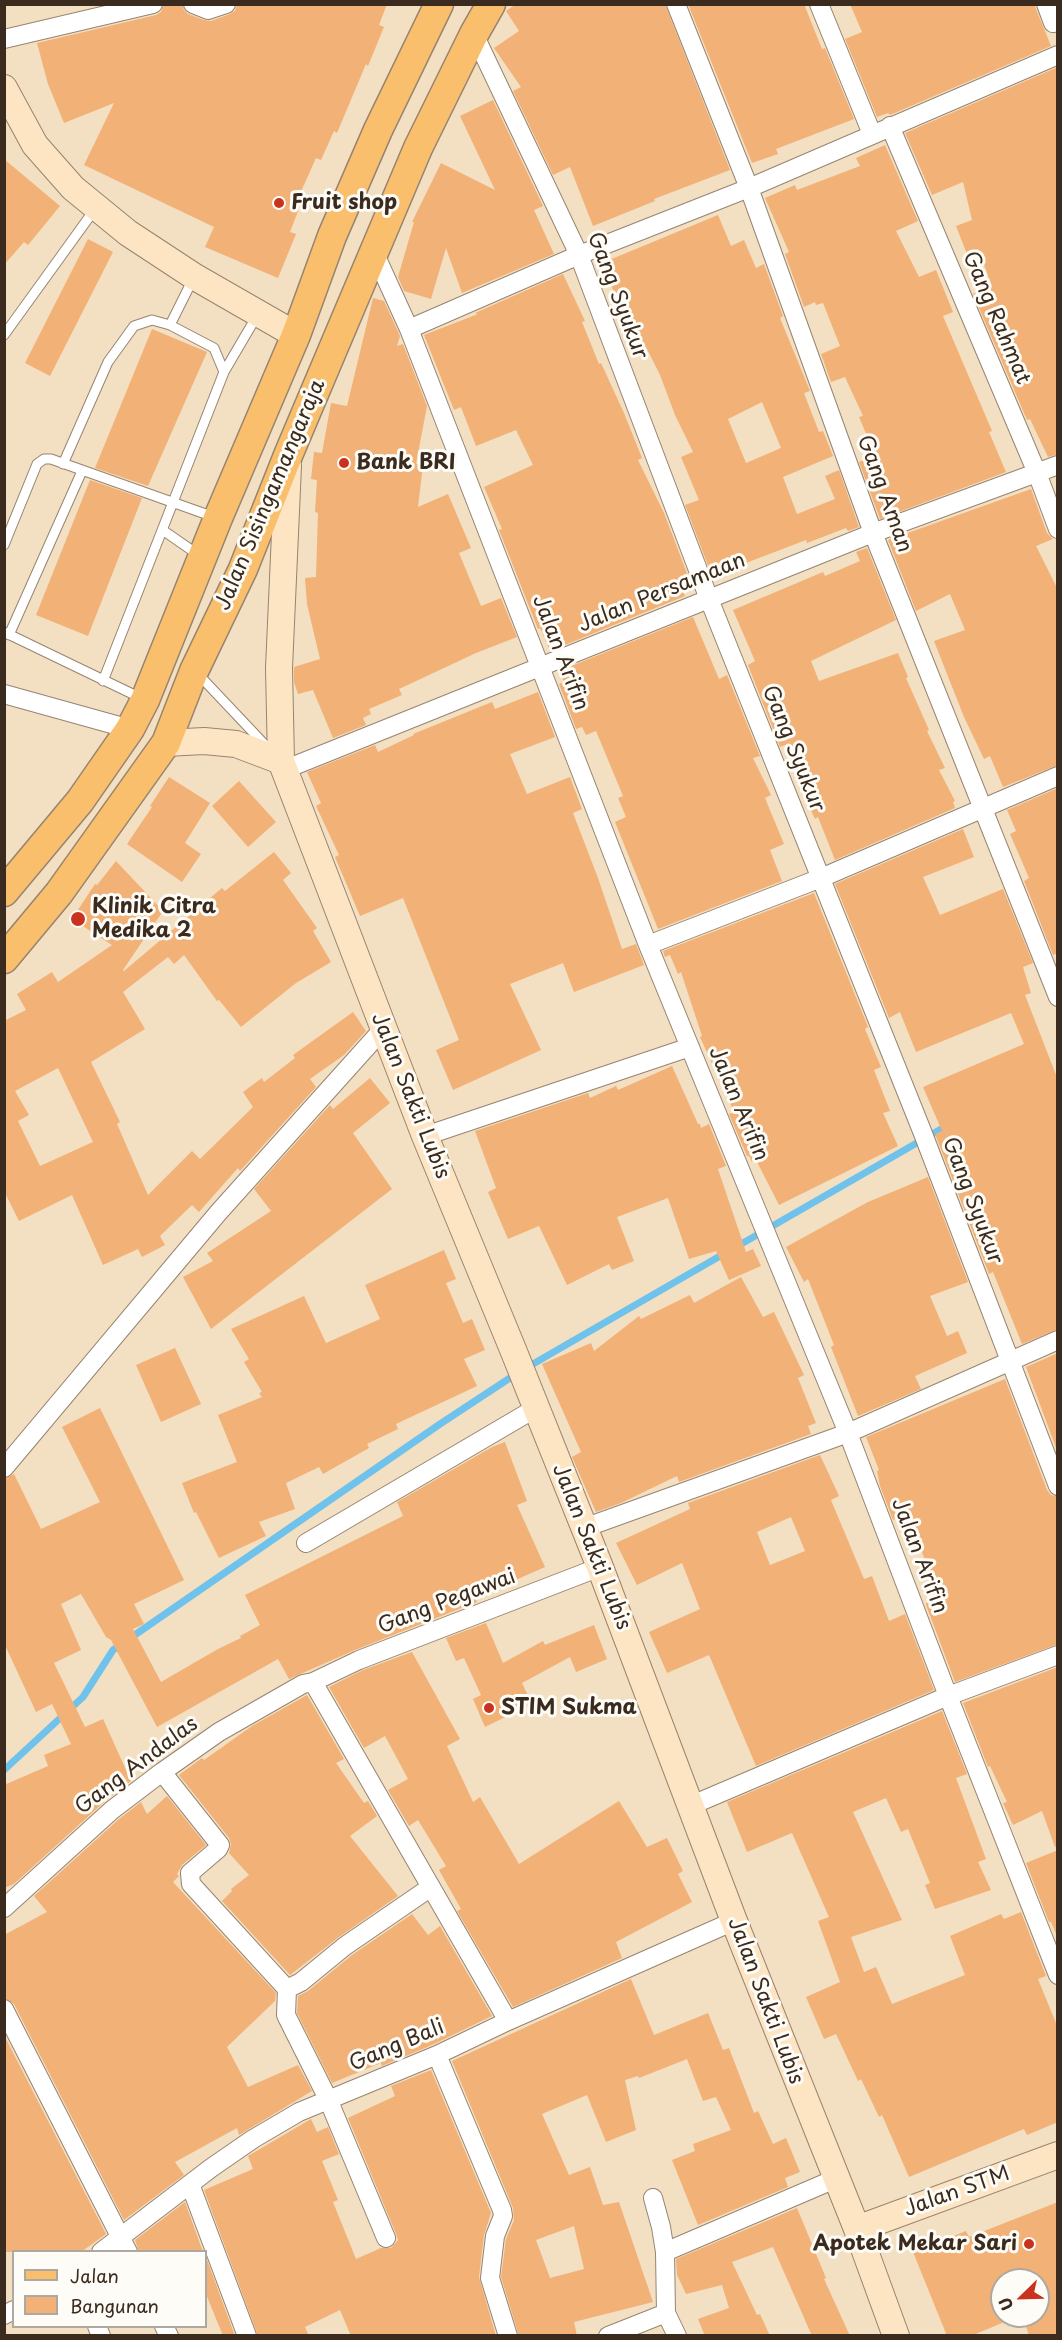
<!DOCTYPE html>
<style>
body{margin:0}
#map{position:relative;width:1062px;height:2340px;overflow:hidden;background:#f3dfc2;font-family:"Playpen Sans",sans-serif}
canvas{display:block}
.frame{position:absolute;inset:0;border:6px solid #3b2a1e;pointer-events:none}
.legend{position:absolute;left:12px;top:2250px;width:195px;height:78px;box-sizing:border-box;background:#fdfcf7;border:2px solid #afa8a0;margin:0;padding:8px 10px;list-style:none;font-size:18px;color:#3b2a1e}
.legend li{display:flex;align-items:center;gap:12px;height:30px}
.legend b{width:30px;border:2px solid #afa8a0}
.north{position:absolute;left:990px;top:2268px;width:60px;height:60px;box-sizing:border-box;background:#fdfcf7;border:2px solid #afa8a0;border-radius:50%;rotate:247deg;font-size:16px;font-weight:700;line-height:24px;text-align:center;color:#3b2a1e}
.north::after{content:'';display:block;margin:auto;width:21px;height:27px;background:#c8321e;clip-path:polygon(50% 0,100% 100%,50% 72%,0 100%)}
</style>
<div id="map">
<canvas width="1062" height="2340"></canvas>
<div class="frame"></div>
<ul class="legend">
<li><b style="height:8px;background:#f9bf6c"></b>Jalan</li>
<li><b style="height:16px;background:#f2b177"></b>Bangunan</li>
</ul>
<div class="north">U</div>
</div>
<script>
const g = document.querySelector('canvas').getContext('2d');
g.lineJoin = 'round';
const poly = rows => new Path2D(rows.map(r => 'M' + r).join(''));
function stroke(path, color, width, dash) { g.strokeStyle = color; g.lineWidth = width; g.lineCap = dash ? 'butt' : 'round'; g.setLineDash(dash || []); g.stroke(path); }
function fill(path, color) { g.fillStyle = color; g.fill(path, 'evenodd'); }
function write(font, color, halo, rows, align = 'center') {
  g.font = font + ' "Playpen Sans",sans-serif'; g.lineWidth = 6; g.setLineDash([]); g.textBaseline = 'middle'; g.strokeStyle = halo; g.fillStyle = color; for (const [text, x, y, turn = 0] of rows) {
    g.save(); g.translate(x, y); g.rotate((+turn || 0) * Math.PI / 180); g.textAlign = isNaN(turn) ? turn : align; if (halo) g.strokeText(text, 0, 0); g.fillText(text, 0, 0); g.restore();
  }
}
stroke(poly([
 [736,1247,948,1125],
 [526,1368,727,1252],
 [4,1770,83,1697,113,1650,440,1424,516,1374]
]), '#6fc2eb', 7);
fill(poly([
 [164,4,182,4,184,10,188,14,204,20,211,21,230,14,235,11,237,4,387,4,379,25,384,27,368,66,366,64,337,133,334,131,321,160,316,158,299,196,303,198,290,232,296,234,278,278,205,247,214,227,84,165,114,103,64,123,48,84,37,43,156,15,161,12],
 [516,4,665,4,730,170,654,199,655,201,593,226,570,167,553,175,513,91,521,87,494,48,519,31,506,11],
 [688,4,804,4,822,49,825,48,854,119,776,149,778,154,752,163],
 [850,4,1034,4,1051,46,890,115,888,113,877,117,845,39,862,32],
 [1058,67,1058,454,1048,457,1030,419,1027,420,973,294,992,286,978,249,967,254,956,226,972,220,963,182,932,195,905,133],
 [493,100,543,206,534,210,554,254,462,293,446,248,431,299,404,291,398,277,414,222,412,222,441,163,495,190,460,116],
 [885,145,918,221,896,231,919,277,936,270,953,312,943,316,992,431,989,432,1006,472,880,519,859,462,875,455,859,417,863,416,845,377,831,382,821,354,840,346,823,303,816,305,815,302,804,307,785,254,789,252,765,198,795,185,797,190,860,166,856,158],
 [4,159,60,206,28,245,24,242,4,265],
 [718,215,731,246,744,240,756,268,764,264,783,316,780,318,810,391,804,393,819,432,823,431,833,456,783,477,797,514,835,499,825,476,839,470,859,527,848,531,846,528,807,543,806,540,712,576,685,505,699,500,681,457,693,452,675,415,660,375,625,305,620,307,602,263],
 [762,402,781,448,746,463,728,419],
 [88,239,113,252,50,376,25,363],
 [563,274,585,321,582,322,599,364,601,363,624,413,642,458,638,460,664,513,691,584,681,587,685,596,550,651,540,628,538,629,499,530,502,529,484,487,533,465,516,430,476,446,461,407,454,410,424,335,478,314,475,313],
 [373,298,384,301,400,336,397,346,403,344,427,406,416,464,423,465,418,507,448,494,471,548,459,553,481,606,501,598,517,637,476,653,399,689,402,695,369,709,371,714,363,718,366,725,333,738,313,690,298,694,294,682,294,667,320,659,307,604,305,578,316,577,318,513,315,512,317,480,311,479,314,452,322,453,331,403,347,406],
 [152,329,207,352,148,486,95,468],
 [90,480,142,498,88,636,36,615],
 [1031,489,1047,533,1053,539,1036,546,1058,590,1058,765,1003,787,990,756,984,759,964,717,934,641,965,630,950,594,916,611,888,540],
 [867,548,896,620,811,661,819,681,898,653,908,677,906,678,929,730,927,731,945,768,939,770,955,801,953,802,955,808,835,860,818,817,815,819,805,797,809,795,788,744,780,747,748,665,755,661,733,610,823,572,825,576,860,561,856,552],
 [693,617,719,679,727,675,760,756,753,758,771,795,765,798,784,844,770,850,782,881,658,929,615,822,626,817,618,798,623,796,596,731,586,735,582,727,576,729,559,684,564,682,559,671],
 [538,692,555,737,510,754,527,794,570,777,582,809,573,813,598,878,622,949,636,944,644,965,574,992,563,963,510,984,541,1050,453,1090,436,1050,459,1040,403,898,360,916,335,857,339,855,316,806,321,803,307,772,375,745,378,752,414,735,413,734,492,702,495,709],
 [169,777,210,803,185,843,201,854,182,882,127,844,152,807,150,806],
 [239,781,276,822,248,847,212,806],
 [1058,788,1058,953,1053,955,1024,881,1029,878,1010,834,1016,831,1007,810],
 [963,829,974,857,923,877,940,915,1003,889,1033,963,1023,967,1031,993,1025,995,1058,1080,1058,1329,1022,1344,993,1272,989,1274,935,1134,942,1131,923,1087,1024,1044,1011,1013,916,1052,900,1012,889,1018,835,884],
 [274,852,291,873,283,880,317,928,313,931,331,962,296,983,241,1027,219,1000,217,1001,184,955,174,964,168,957,123,992,145,1029,91,1062,120,1122,117,1124,148,1195,192,1151,200,1159,253,1107,243,1092,262,1078,264,1082,295,1058,293,1055,353,1012,366,1031,344,1055,310,1079,316,1087,240,1171,238,1168,199,1212,192,1205,160,1236,165,1245,142,1257,138,1249,103,1265,72,1195,19,1221,4,1191,4,1021,26,1010,17,994,52,972,58,982,112,945,72,919,95,884,97,885,116,861,163,911,123,970,124,971,222,888,225,891],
 [58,1068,93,1142,40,1166,18,1121,29,1115,15,1091],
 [814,893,868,1027,865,1029,881,1067,874,1070,890,1111,883,1113,898,1146,779,1205,756,1160,752,1162,749,1156,747,1156,729,1114,734,1112,700,1037,702,1036,681,972,678,974,670,955,665,957,663,951],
 [672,1066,698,1124,700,1124,701,1128,709,1124,726,1166,718,1169,746,1252,753,1249,761,1266,729,1280,716,1251,689,1259,668,1198,617,1217,634,1261,612,1270,609,1264,567,1285,539,1226,508,1239,488,1192,496,1188,475,1131,588,1093,590,1098,616,1086,618,1090],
 [370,1078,390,1103,353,1133,392,1189,211,1329,183,1277,213,1261,207,1253,271,1211,254,1189,330,1105,333,1109],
 [928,1177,968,1282,930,1296,947,1336,958,1331,967,1353,915,1376,921,1389,858,1416,831,1347,834,1345,808,1279,804,1282,786,1247,868,1202],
 [444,1250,456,1279,446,1283,463,1323,472,1319,485,1350,464,1359,477,1386,396,1424,398,1429,367,1444,369,1448,323,1474,319,1467,286,1483,295,1509,259,1522,266,1536,219,1558,196,1512,194,1513,182,1483,237,1462,218,1415,262,1397,259,1393,262,1392,244,1362,249,1359,231,1329,304,1296,326,1343,380,1319,365,1285],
 [741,1277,763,1317,774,1312,804,1375,798,1378,816,1423,808,1426,811,1434,679,1482,677,1476,621,1503,596,1512,572,1457,581,1452,542,1364,591,1343,594,1351,639,1316,641,1319,690,1295,694,1303],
 [175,1348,201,1404,161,1422,136,1365],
 [1058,1353,1058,1453,1026,1367],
 [1005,1379,1047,1490,1051,1495,1058,1497,1058,1644,955,1682,926,1605,926,1603,940,1598,907,1514,893,1520,880,1486,877,1471,879,1470,866,1437],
 [100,1408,184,1580,134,1604,144,1624,133,1629,161,1682,218,1649,241,1638,240,1636,260,1625,245,1595,403,1516,397,1502,492,1447,505,1442,527,1501,517,1505,545,1567,475,1598,477,1602,355,1650,289,1679,278,1659,157,1727,111,1640,106,1637,81,1594,61,1604,81,1650,54,1663,85,1727,103,1719,131,1781,104,1802,14,1884,4,1888,4,1785,48,1766,44,1755,71,1744,52,1704,36,1712,4,1643,4,1479,14,1474,41,1529,100,1502,62,1427],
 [820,1455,839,1496,831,1500,864,1579,872,1576,889,1621,905,1614,934,1690,756,1766,709,1655,667,1673,649,1632,700,1609,682,1563,637,1585,616,1543,690,1509,688,1503],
 [791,1517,805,1551,770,1565,757,1532],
 [486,1623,503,1663,543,1641,545,1645,594,1625,607,1659,576,1672,570,1657,522,1683,532,1704,485,1727,473,1699,481,1695,464,1658,456,1661,446,1638],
 [412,1652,460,1739,447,1746,473,1802,480,1797,519,1864,619,1801,647,1847,667,1838,683,1871,678,1874,692,1902,616,1942,622,1958,513,2007,457,1911,461,1909,439,1870,446,1866,418,1820,409,1826,388,1790,408,1779,385,1736,364,1748,329,1687,363,1670],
 [1058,1667,1058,1846,1055,1847,1042,1811,1013,1825,1003,1803,1007,1802,990,1766,988,1767,963,1703],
 [307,1695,344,1759,336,1763,364,1803,368,1801,377,1816,350,1836,398,1896,339,1937,290,1975,222,1901,232,1891,231,1889,249,1875,229,1853,231,1844,229,1838,179,1775,202,1758,204,1760,252,1726],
 [942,1711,967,1774,956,1778,986,1859,978,1862,991,1890,935,1909,925,1885,930,1883,908,1829,901,1832,886,1798,853,1812,902,1920,851,1937,864,1972,876,1967,892,2004,965,1975,950,1936,1001,1914,1004,1919,1021,1912,1046,1976,1038,1979,1058,2028,1058,2122,1027,2135,1024,2129,909,2177,882,2115,879,2117,861,2079,858,2081,836,2034,824,2039,806,1997,840,1982,818,1921,829,1917,792,1833,747,1852,727,1802],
 [167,1796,206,1845,182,1865,177,1874,179,1876,173,1882,276,1993,275,2001,227,2047,248,2087,298,2065,312,2091,239,2135,237,2128,175,2162,184,2175,124,2220,14,2004,4,1998,4,1935,47,1912,34,1896,119,1819,141,1802,147,1814],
 [1058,1850,1058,1936,1057,1936,1051,1922,1049,1922,1026,1863],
 [412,1914,428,1935,440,1926,492,2016,432,2045,382,2066,381,2063,332,2083,297,2013,298,1996,308,1991,352,1955],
 [631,1979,654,2035,708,2013,723,2050,729,2048,754,2113,758,2111,773,2144,786,2138,800,2172,785,2178,788,2187,698,2225,672,2160,695,2151,693,2144,731,2130,716,2097,703,2101,687,2059,639,2078,638,2076,625,2080,636,2130,606,2142,587,2095,542,2114,569,2175,590,2167,603,2205,619,2202,653,2302,574,2322,577,2336,519,2336,501,2277,506,2239,514,2220,513,2208,452,2061],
 [574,2226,584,2269,550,2278,536,2240],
 [4,2035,106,2234,81,2252,4,2252],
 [431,2070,491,2213,484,2235,479,2277,496,2336,351,2336,340,2310,305,2327,309,2336,258,2336,204,2190,253,2169,248,2156,311,2119,317,2132,328,2127,339,2154,322,2161,338,2200,333,2202,356,2259,381,2248,391,2248,398,2240,396,2234,348,2118,395,2096,391,2086],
 [185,2202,203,2252,139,2252,135,2240],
 [1058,2202,1058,2336,1029,2336,1023,2316,1038,2316,1038,2280,1002,2280,1002,2323,971,2336,947,2336,913,2252,966,2231,969,2237],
 [797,2208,826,2278,824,2279,850,2336,812,2336,773,2247,732,2262,757,2315,760,2314,770,2336,705,2336,698,2319,729,2308,722,2285,686,2294,677,2275,676,2259],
 [206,2257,235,2336,223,2336,206,2294]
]), '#f2b177');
const lane = poly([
 [170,325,193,279],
 [4,335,95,209],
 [224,372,258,314],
 [63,464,108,362,134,326,152,320,170,325,214,348,224,372,103,681],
 [164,531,200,556],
 [4,545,37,464,44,459,51,459,214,517],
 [4,632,143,699],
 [9,635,82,471],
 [198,674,267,747]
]);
const street = poly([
 [193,4,208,10,226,4],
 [676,4,749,188,873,533,1058,997],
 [819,4,872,134],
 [1046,4,1053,23],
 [474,34,579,255,709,599,922,1131,1058,1486],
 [4,39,153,4],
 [890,126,1037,473,1058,529],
 [374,252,409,329,648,945,848,1433,948,1696,1058,1975],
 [409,329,579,255,749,188,1058,55],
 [4,694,130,729],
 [286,769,873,533,1058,465],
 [648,945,821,878,1058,776],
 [425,1136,690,1047],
 [4,1468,218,1213,383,1029],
 [584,1528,848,1433,1058,1340],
 [306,1543,536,1408],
 [313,1682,508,2021],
 [162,1772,220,1845,218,1849,190,1873,191,1884,287,1989,286,2015,328,2099,386,2238],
 [692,1805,948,1696,1058,1655],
 [4,1908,112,1810,162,1772,219,1732,303,1684,313,1682,359,1660,600,1567],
 [287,1989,301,1982,345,1946,431,1887],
 [4,2009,128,2252],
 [437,2055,502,2210,503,2216,495,2236,490,2278,508,2336],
 [190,2184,247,2336],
 [653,2198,661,2227,665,2252,666,2313,677,2336],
 [101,2252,211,2168,253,2139,299,2112,437,2055,508,2021,734,1921],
 [665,2252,835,2179],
 [4,2315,14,2310],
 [97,2326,101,2336],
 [164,2326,169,2336],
 [608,2336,666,2313]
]);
const secondary = poly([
 [4,88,35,145,73,188,128,233,195,277,296,335],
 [288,466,279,668,281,761,425,1136,514,1352,600,1567,734,1921,857,2229,896,2336],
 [166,743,204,741,236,744,281,761],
 [857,2229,1058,2155]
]);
const primary = poly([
 [4,892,80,801,130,729,145,700,218,518,296,335,332,236,378,130,439,4],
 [4,959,59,893,166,743,194,671,243,569,289,453,418,148,474,34,491,4]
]);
stroke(lane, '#978470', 11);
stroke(street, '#978470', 20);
stroke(secondary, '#978470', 28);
stroke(primary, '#978470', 31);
stroke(lane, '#fff', 9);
stroke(street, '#fff', 18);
stroke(secondary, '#fde5c4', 26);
stroke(primary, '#f9bf6c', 28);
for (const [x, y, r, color] of [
 [279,203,6,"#c8321e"],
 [344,463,6,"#c8321e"],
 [78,919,8,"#c8321e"],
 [489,1708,6,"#c8321e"],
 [1029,2244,6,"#c8321e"]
]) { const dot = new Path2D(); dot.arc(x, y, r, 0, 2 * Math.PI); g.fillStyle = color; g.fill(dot); stroke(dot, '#fdfcf7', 2); }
write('bold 21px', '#3b2a1e', '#fdfcf7', [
 ["Fruit shop",291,203],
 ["Bank BRI",356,463],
 ["Klinik Citra",92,907],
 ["Medika 2",92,931],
 ["STIM Sukma",501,1708],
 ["Apotek Mekar Sari",1017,2244,"right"]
], 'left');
write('21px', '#3b2a1e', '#fdfcf7', [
 ["Gang Syukur",617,296,69],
 ["Gang Rahmat",996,318,67],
 ["Gang Aman",884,494,70],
 ["Jalan Sisingamangaraja",271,495,-67],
 ["Jalan Persamaan",662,593,-22],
 ["Jalan Arifin",560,653,69],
 ["Gang Syukur",793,749,68],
 ["Jalan Sakti Lubis",410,1096,68],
 ["Jalan Arifin",738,1104,67],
 ["Gang Syukur",972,1201,69],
 ["Jalan Sakti Lubis",591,1547,68],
 ["Jalan Arifin",919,1556,69],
 ["Gang Pegawai",447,1602,-21],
 ["Gang Andalas",137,1766,-37],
 ["Jalan Sakti Lubis",765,2001,69],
 ["Gang Bali",397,2046,-23],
 ["Jalan STM",957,2192,-20]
]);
</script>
